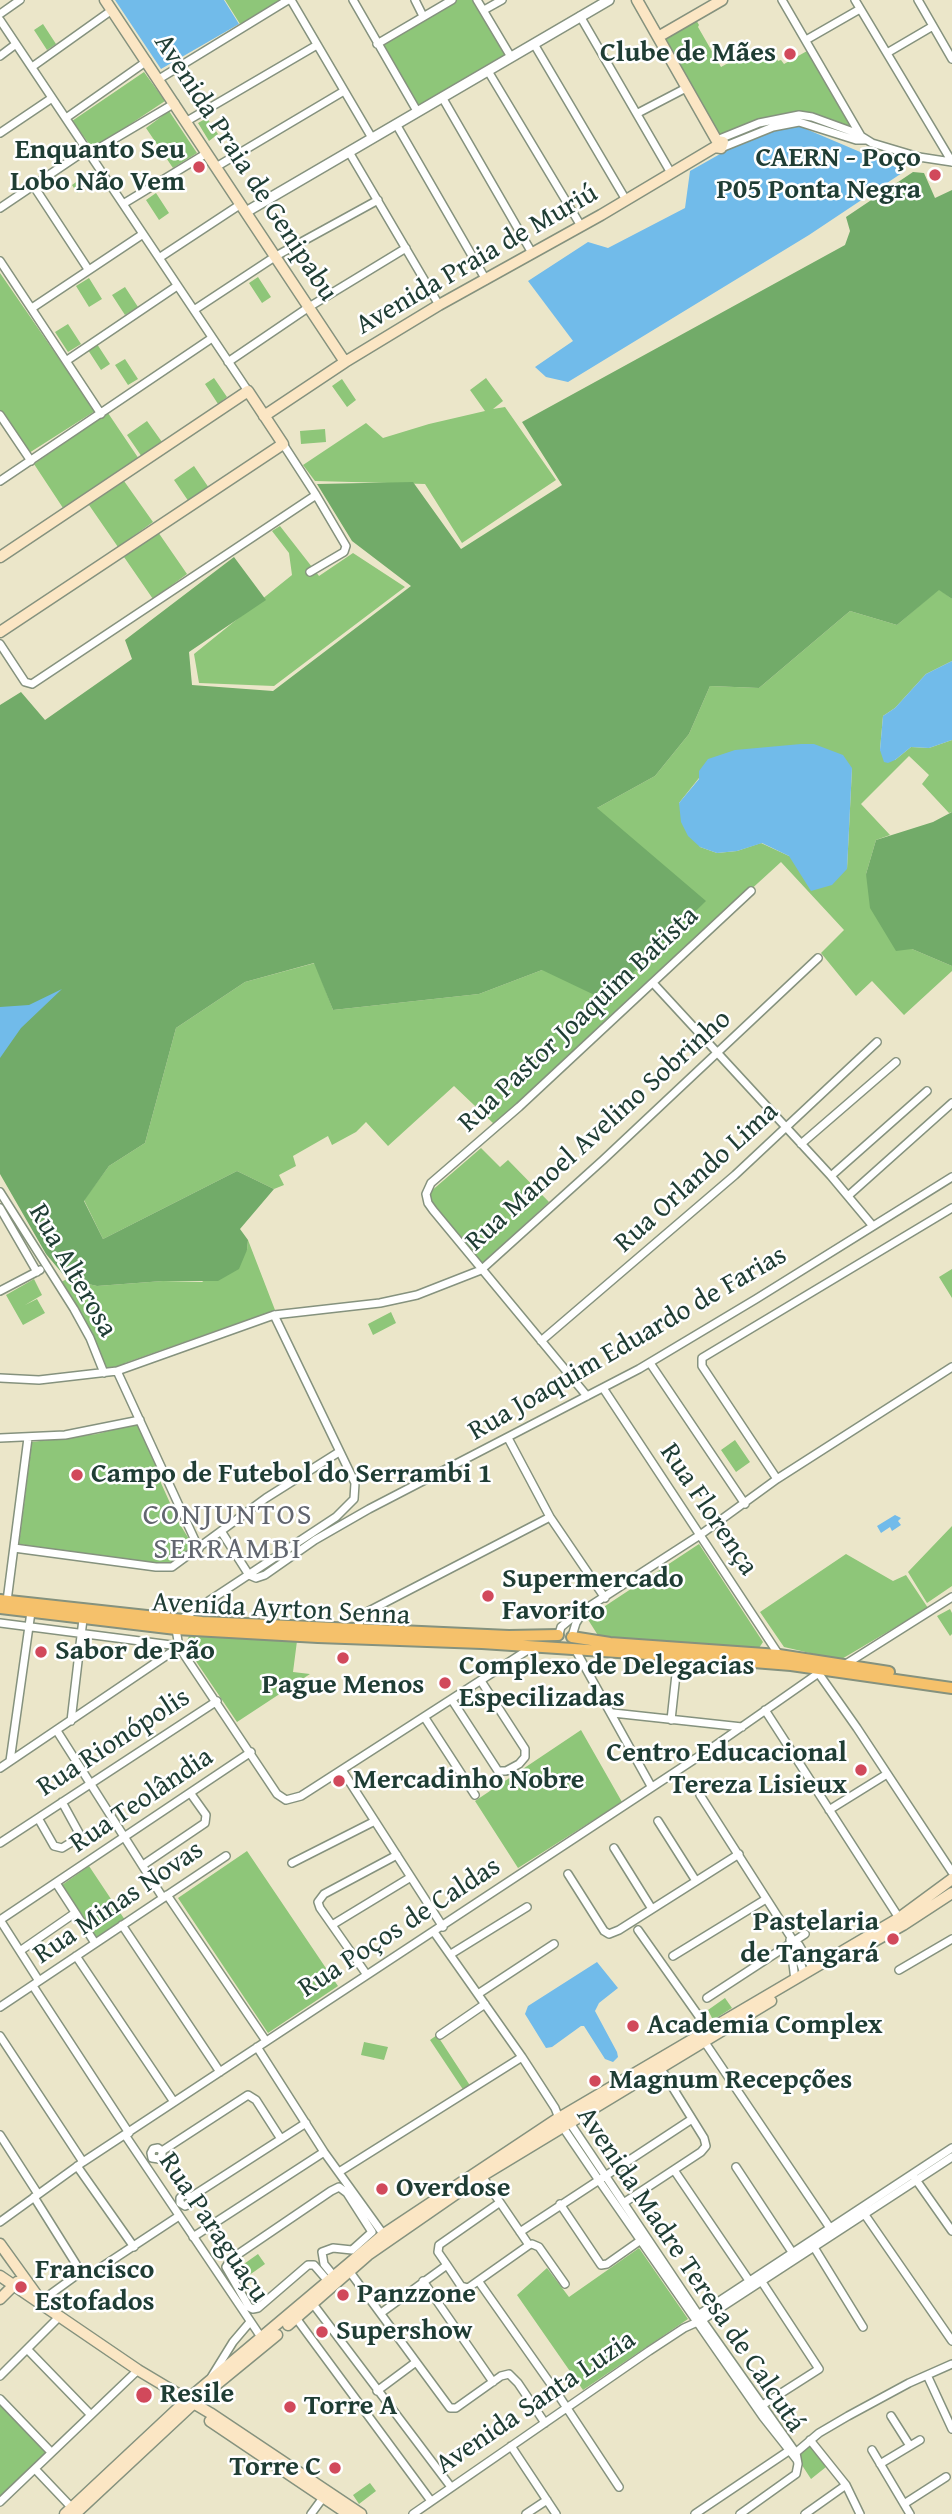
<!DOCTYPE html>
<meta charset="utf-8">
<style>
body{margin:0}
canvas{display:block;background:#ebe6c9}
</style>
<canvas width="952" height="2514"></canvas>
<script>
const g = document.querySelector('canvas').getContext('2d');
g.lineJoin = 'round';
function fill(path, color) { g.fillStyle = color; g.fill(path, 'evenodd'); }
const poly = rows => new Path2D(rows.map(r => 'M' + r).join(''));
function stroke(path, color, width, dash) { g.strokeStyle = color; g.lineWidth = width; g.lineCap = dash ? 'butt' : 'round'; g.setLineDash(dash || []); g.stroke(path); }
function write(font, color, halo, rows, align = 'center') {
  g.font = font + ' "Gentium Book Plus",serif'; g.lineWidth = 5; g.setLineDash([]); g.textBaseline = 'middle'; g.strokeStyle = halo; g.fillStyle = color; for (const [text, x, y, turn = 0] of rows) {
    g.save(); g.translate(x, y); g.rotate((+turn || 0) * Math.PI / 180); g.textAlign = isNaN(turn) ? turn : align; if (halo) g.strokeText(text, 0, 0); g.fillText(text, 0, 0); g.restore();
  }
}
fill(poly([
 [225,0,282,0,240,24],
 [457,0,473,0,506,56,419,107,382,44],
 [695,18,699,25,698,27,721,67,748,52,755,63,774,54,778,61,781,60,784,64,807,51,854,131,804,113,719,137,662,37],
 [43,24,56,44,47,50,34,30],
 [144,72,165,101,93,149,72,121],
 [169,111,197,153,173,168,146,128],
 [207,118,218,134,209,141,198,123],
 [93,170,99,178,77,193,72,185],
 [156,193,169,213,159,220,146,200],
 [0,273,95,411,29,453,0,410],
 [258,277,271,297,262,303,249,283],
 [89,278,102,299,89,307,76,286],
 [125,287,138,307,125,315,112,295],
 [68,324,81,344,68,352,55,332],
 [97,344,110,364,101,370,88,350],
 [125,359,138,379,128,385,115,365],
 [214,378,227,397,218,404,205,384],
 [486,378,503,401,493,409,505,407,556,480,462,543,425,484,315,481,303,465,366,423,383,438,429,424,485,411,470,390],
 [342,379,356,400,347,407,332,386],
 [108,413,139,459,63,508,34,464],
 [147,421,162,442,142,457,127,435],
 [325,429,326,442,301,444,300,431],
 [194,466,209,488,189,502,174,480],
 [124,481,153,522,118,547,89,505],
 [280,526,319,576,353,553,405,587,274,686,199,683,194,654,292,575,289,553,272,531],
 [158,532,187,574,153,599,124,557],
 [939,589,952,599,952,661,926,674,895,708,883,716,880,750,895,760,911,747,929,748,952,740,952,812,949,813,922,784,929,775,909,756,861,804,890,835,876,840,866,874,912,949,952,966,952,971,904,1015,872,981,856,996,821,953,844,930,781,862,494,1124,454,1086,388,1146,366,1122,356,1132,332,1145,328,1136,293,1156,296,1166,279,1175,284,1185,274,1189,237,1171,103,1239,84,1200,109,1166,145,1143,176,1028,245,982,315,963,333,1010,479,994,542,970,597,808,655,776,689,734,710,686,759,688,850,611,897,625],
 [852,768,847,869,789,856,761,843,737,851,717,853,700,847,679,803,699,778],
 [481,1148,500,1167,508,1160,549,1202,482,1264,429,1203,429,1193],
 [248,1240,275,1310,125,1363,117,1370,103,1366,91,1332,61,1282,67,1279,97,1286,163,1281,202,1282,247,1250],
 [952,1269,952,1298,939,1277],
 [34,1279,42,1295,25,1305,37,1299,45,1313,23,1325,6,1295],
 [391,1312,396,1323,373,1335,368,1324],
 [135,1424,139,1425,155,1460,161,1483,179,1523,194,1547,172,1564,162,1565,19,1544,32,1442,97,1434],
 [735,1440,750,1462,736,1472,721,1450],
 [952,1526,952,1586,927,1603,908,1572],
 [699,1544,763,1642,759,1648,599,1637,587,1618],
 [846,1554,893,1581,906,1575,928,1608,840,1660,784,1647,760,1612],
 [950,1609,952,1613,952,1634,950,1636,937,1616],
 [189,1636,297,1641,293,1672,310,1674,237,1722,185,1645],
 [581,1730,622,1802,518,1868,475,1801],
 [247,1851,338,1986,268,2033,178,1898],
 [89,1866,125,1920,97,1938,62,1885],
 [725,1998,732,2008,713,2020,708,2010],
 [437,2035,471,2087,464,2091,430,2040],
 [364,2042,388,2047,384,2060,361,2055],
 [639,2248,688,2319,583,2390,517,2295,547,2268,569,2297],
 [258,2254,265,2264,248,2276,241,2266],
 [0,2405,48,2453,0,2498],
 [810,2445,826,2467,811,2479,796,2456],
 [370,2483,376,2491,359,2504,353,2495]
]), '#8ec679');
fill(poly([
 [913,172,924,173,935,198,952,190,952,599,939,590,897,625,850,611,759,688,710,686,689,734,655,776,597,808,706,901,605,1000,542,970,479,994,333,1010,314,963,245,982,176,1028,145,1143,109,1166,84,1201,103,1239,237,1171,274,1189,240,1229,248,1240,247,1250,239,1269,218,1281,163,1281,97,1286,67,1279,46,1254,0,1174,0,705,21,692,45,720,132,659,125,640,234,557,266,600,189,652,192,685,273,691,411,586,352,541,317,484,413,482,461,549,562,485,522,422,845,245,850,231,846,217],
 [952,812,952,966,912,949,896,951,870,908,866,874,876,840,933,822]
]), '#72ab69');
fill(poly([
 [115,0,224,0,239,24,161,69],
 [799,126,905,171,809,235,568,382,546,377,535,367,573,341,528,281,588,242,608,248,685,208,690,171,736,145,777,130],
 [952,661,952,740,929,748,911,747,895,760,888,763,884,762,880,750,883,716,895,708,926,674],
 [801,744,814,744,843,755,852,768,847,869,832,885,811,891,789,856,762,843,737,851,717,853,700,847,688,836,681,822,679,803,699,779,699,771,708,759,735,750],
 [62,989,21,1028,0,1058,0,1007,29,1005],
 [895,1515,901,1518,898,1521,901,1525,892,1531,890,1527,881,1533,877,1526],
 [597,1962,618,1988,599,2003,595,2011,617,2052,618,2057,613,2062,605,2059,584,2026,581,2026,552,2047,546,2048,525,2014,528,2006]
]), '#71bbea');
const minor = poly([
 [291,0,372,138],
 [353,0,417,111],
 [415,0,423,16],
 [477,0,511,57],
 [782,0,861,136],
 [855,0,952,162],
 [918,0,952,59],
 [484,10,502,0],
 [0,14,20,0],
 [580,16,671,173],
 [0,20,248,391],
 [806,40,860,9],
 [377,44,452,0],
 [534,44,626,200],
 [887,53,933,26],
 [0,56,16,44],
 [32,67,112,10],
 [488,71,581,226],
 [159,79,288,0],
 [442,97,532,253],
 [638,113,686,88],
 [66,118,147,61],
 [187,121,317,45],
 [396,124,486,280],
 [0,133,52,98],
 [717,140,759,123,799,115,812,117,856,133,872,143,919,157,952,162],
 [721,148,773,127,799,122,856,140,866,140],
 [349,152,439,305],
 [89,154,175,103],
 [216,167,344,91],
 [33,185,88,269],
 [123,204,207,153],
 [0,208,86,150],
 [159,258,241,204],
 [0,261,101,414],
 [32,308,143,234],
 [194,310,276,256,378,200],
 [66,361,177,286],
 [228,362,309,307,406,248],
 [0,415,31,461],
 [283,444,316,495,346,546,344,552,310,572],
 [0,481,212,338],
 [0,644,25,682,32,684,316,495],
 [653,983,831,1176,872,1225],
 [801,1144,896,1062],
 [831,1176,927,1091],
 [0,1192,74,1309,90,1338,104,1373],
 [848,1196,952,1103],
 [0,1208,37,1272],
 [0,1291,40,1270],
 [274,1315,355,1483,354,1499,336,1517,180,1620,176,1629,179,1647,277,1794,286,1800,301,1796,534,1646],
 [541,1341,735,1175,877,1042],
 [650,1363,745,1504],
 [117,1371,199,1549],
 [0,1378,39,1380,117,1371,274,1315,380,1303,417,1295,481,1270,603,1160,818,958],
 [603,1388,779,1655],
 [587,1396,433,1210,428,1203,426,1194,431,1183,519,1107,751,891],
 [0,1438,65,1435,140,1420],
 [508,1438,550,1517,605,1598],
 [777,1479,702,1366,702,1358,952,1208],
 [221,1531,249,1575],
 [14,1548,156,1567,172,1567,266,1498,339,1452],
 [249,1575,256,1578,265,1575,315,1540,369,1509,639,1369,756,1299,952,1177],
 [7,1601,28,1438],
 [0,1623,179,1646],
 [357,1627,365,1613,550,1517],
 [559,1634,561,1627,573,1617,700,1535,777,1479,952,1367],
 [572,1636,576,1623,581,1615],
 [575,1649,651,1786],
 [846,1664,952,1597],
 [819,1674,857,1728,952,1872],
 [452,1700,498,1771,506,1771,519,1764,525,1757,525,1749,481,1681],
 [765,1710,901,1921],
 [613,1713,742,1727],
 [425,1718,475,1795],
 [671,1720,678,1656],
 [71,1721,83,1619],
 [57,1731,163,1898],
 [10,1761,31,1612],
 [0,1768,179,1647],
 [342,1770,443,1927],
 [700,1795,794,1942,804,1974],
 [829,1810,887,1774],
 [38,1818,54,1846,62,1848,77,1839,79,1833,62,1802],
 [658,1821,696,1881],
 [0,1843,217,1701],
 [614,1848,652,1909],
 [292,1863,375,1821],
 [143,1865,205,1823,206,1815,191,1794],
 [568,1874,604,1931,609,1934,619,1930,739,1854],
 [56,1883,95,1943],
 [167,1895,266,2041],
 [0,1920,251,1752],
 [0,1920,39,1981],
 [122,1925,220,2072],
 [332,1925,411,1877],
 [638,1930,710,2032],
 [434,1932,522,2057,555,2108,562,2126,598,2179,763,2417,797,2460],
 [790,1940,795,1980],
 [799,1945,813,1969],
 [20,1951,75,1913],
 [451,1954,527,1907],
 [76,1956,174,2102],
 [673,1956,766,1899],
 [899,1970,952,1939],
 [367,1975,320,1908,318,1902,324,1894,397,1855],
 [33,1986,129,2133],
 [478,1994,554,1944],
 [707,1998,805,1934],
 [0,2007,226,1856],
 [440,2035,485,2004],
 [0,2036,83,2162],
 [704,2041,832,2231],
 [257,2047,324,2152,386,2238],
 [568,2120,702,2320,796,2453,798,2464,796,2474,740,2514],
 [0,2135,38,2194],
 [125,2135,263,2340],
 [162,2151,158,2148,153,2149,151,2153,152,2158,159,2159,162,2155,162,2151,248,2095,256,2100,281,2139],
 [77,2166,134,2247],
 [736,2167,792,2252],
 [674,2170,750,2282],
 [339,2172,522,2057],
 [480,2173,529,2245],
 [914,2177,952,2231],
 [34,2197,81,2272],
 [191,2197,184,2194,180,2198,180,2203,185,2206,190,2204,191,2197,306,2123],
 [625,2202,701,2152,706,2146,704,2138,658,2064],
 [499,2203,439,2245,438,2252,447,2265,461,2286,468,2288,529,2245],
 [560,2204,601,2265,607,2264,641,2240],
 [863,2212,952,2341],
 [0,2222,83,2162,710,1749,823,1670],
 [520,2232,692,2119],
 [193,2237,324,2152],
 [812,2244,863,2327],
 [529,2245,532,2244,539,2247,565,2284],
 [347,2268,450,2408,456,2408,501,2376,509,2374,518,2383,545,2423],
 [760,2279,819,2369,761,2406],
 [327,2280,314,2265,308,2265,258,2308,253,2309,249,2307,226,2267,231,2259,331,2191,339,2187,347,2193,372,2232,352,2250,333,2248,322,2252,324,2264,333,2275],
 [423,2281,493,2382],
 [479,2282,557,2393,619,2487],
 [310,2300,451,2487],
 [41,2301,81,2272,87,2275,91,2274,179,2216],
 [381,2313,447,2265],
 [695,2317,952,2148],
 [296,2318,431,2501],
 [28,2350,91,2415],
 [927,2375,952,2429],
 [0,2376,59,2317],
 [212,2376,233,2342,250,2322],
 [377,2391,416,2362],
 [0,2399,51,2452],
 [891,2416,910,2446],
 [810,2440,846,2485,860,2514],
 [511,2446,556,2514],
 [872,2450,910,2514],
 [793,2455,819,2433,848,2416,909,2383,952,2364],
 [880,2464,920,2440],
 [35,2469,73,2509],
 [0,2502,138,2370],
 [904,2504,946,2477],
 [311,2514,325,2495],
 [413,2514,649,2351,684,2328,702,2320,952,2157],
 [526,2514,547,2500],
 [695,2514,790,2450],
 [805,2514,846,2485]
]);
const tertiary = poly([
 [246,212,609,0]
]);
const secondary = poly([
 [105,0,345,362],
 [658,37,722,0],
 [264,416,345,362,439,305,601,215,715,147,721,148,723,142,717,141,637,0],
 [0,557,248,391,283,444,0,632],
 [848,1956,903,1925,952,1893],
 [0,2244,41,2301],
 [0,2276,138,2370,210,2413,361,2514],
 [0,2299,17,2282],
 [288,2325,368,2255,482,2176,771,2001],
 [210,2421,348,2514],
 [65,2514,188,2399,384,2234,557,2119,899,1918,952,1879],
 [75,2514,194,2403,277,2335]
]);
const primary = poly([
 [0,1600,202,1622,509,1636,558,1635],
 [0,1608,176,1629,318,1637,482,1643,678,1656,791,1665,952,1688],
 [572,1637,610,1643,779,1655,889,1672]
]);
stroke(minor, '#85927e', 10);
stroke(tertiary, '#85927e', 12);
stroke(secondary, '#85927e', 13);
stroke(primary, '#85927e', 14);
stroke(minor, '#fff', 7);
stroke(tertiary, '#fff', 9);
stroke(secondary, '#fbe6c4', 10);
stroke(primary, '#f5c16b', 10);
for (const [x, y, r, color] of [
 [790,54,7,"#d1495b"],
 [199,167,7,"#d1495b"],
 [935,175,7,"#d1495b"],
 [77,1475,7,"#d1495b"],
 [488,1596,7,"#d1495b"],
 [41,1652,7,"#d1495b"],
 [343,1658,7,"#d1495b"],
 [445,1683,7,"#d1495b"],
 [861,1770,7,"#d1495b"],
 [339,1781,7,"#d1495b"],
 [893,1939,7,"#d1495b"],
 [633,2026,7,"#d1495b"],
 [595,2081,7,"#d1495b"],
 [382,2189,7,"#d1495b"],
 [21,2287,7,"#d1495b"],
 [343,2295,7,"#d1495b"],
 [322,2332,7,"#d1495b"],
 [144,2395,9,"#d1495b"],
 [290,2407,7,"#d1495b"],
 [335,2468,7,"#d1495b"]
]) { const dot = new Path2D(); dot.arc(x, y, r, 0, 2 * Math.PI); g.fillStyle = color; g.fill(dot); stroke(dot, '#fff', 2.5); }
write('bold 28px', '#1f3d34', '#fff', [
 ["Clube de Mães",776,54,"right"],
 ["Enquanto Seu",185,151,"right"],
 ["Lobo Não Vem",185,183,"right"],
 ["CAERN - Poço",921,159,"right"],
 ["P05 Ponta Negra",921,191,"right"],
 ["Campo de Futebol do Serrambi 1",91,1475],
 ["Supermercado",502,1580],
 ["Favorito",502,1612],
 ["Sabor de Pão",55,1652],
 ["Complexo de Delegacias",459,1667],
 ["Especilizadas",459,1699],
 ["Pague Menos",343,1686,"center"],
 ["Centro Educacional",847,1754,"right"],
 ["Tereza Lisieux",847,1786,"right"],
 ["Mercadinho Nobre",353,1781],
 ["Pastelaria",879,1923,"right"],
 ["de Tangará",879,1955,"right"],
 ["Academia Complex",647,2026],
 ["Magnum Recepções",609,2081],
 ["Overdose",396,2189],
 ["Francisco",35,2271],
 ["Estofados",35,2303],
 ["Panzzone",357,2295],
 ["Supershow",336,2332],
 ["Resile",160,2395],
 ["Torre A",304,2407],
 ["Torre C",321,2468,"right"]
], 'left');
write('28px', '#1f3d34', '#fff', [
 ["Avenida Praia de Genipabu",245,168,57],
 ["Avenida Praia de Muriú",477,260,-30],
 ["Rua Pastor Joaquim Batista",579,1020,-43],
 ["Rua Manoel Avelino Sobrinho",599,1131,-42],
 ["Rua Orlando Lima",697,1178,-42],
 ["Rua Alterosa",72,1271,60],
 ["Rua Joaquim Eduardo de Farias",628,1344,-30],
 ["Rua Florença",708,1510,56],
 ["Avenida Ayrton Senna",281,1610,3],
 ["Rua Rionópolis",114,1743,-33],
 ["Rua Teolândia",142,1801,-34],
 ["Rua Minas Novas",119,1903,-34],
 ["Rua Poços de Caldas",400,1928,-33],
 ["Rua Paraguaçu",213,2228,56],
 ["Avenida Madre Teresa de Calcutá",690,2270,56],
 ["Avenida Santa Luzia",536,2403,-34]
]);
g.letterSpacing = '2px';
write('30px', '#62666f', '#fff', [
 ["CONJUNTOS",228,1516],
 ["SERRAMBI",228,1550]
]);
g.letterSpacing = '0px';
</script>
